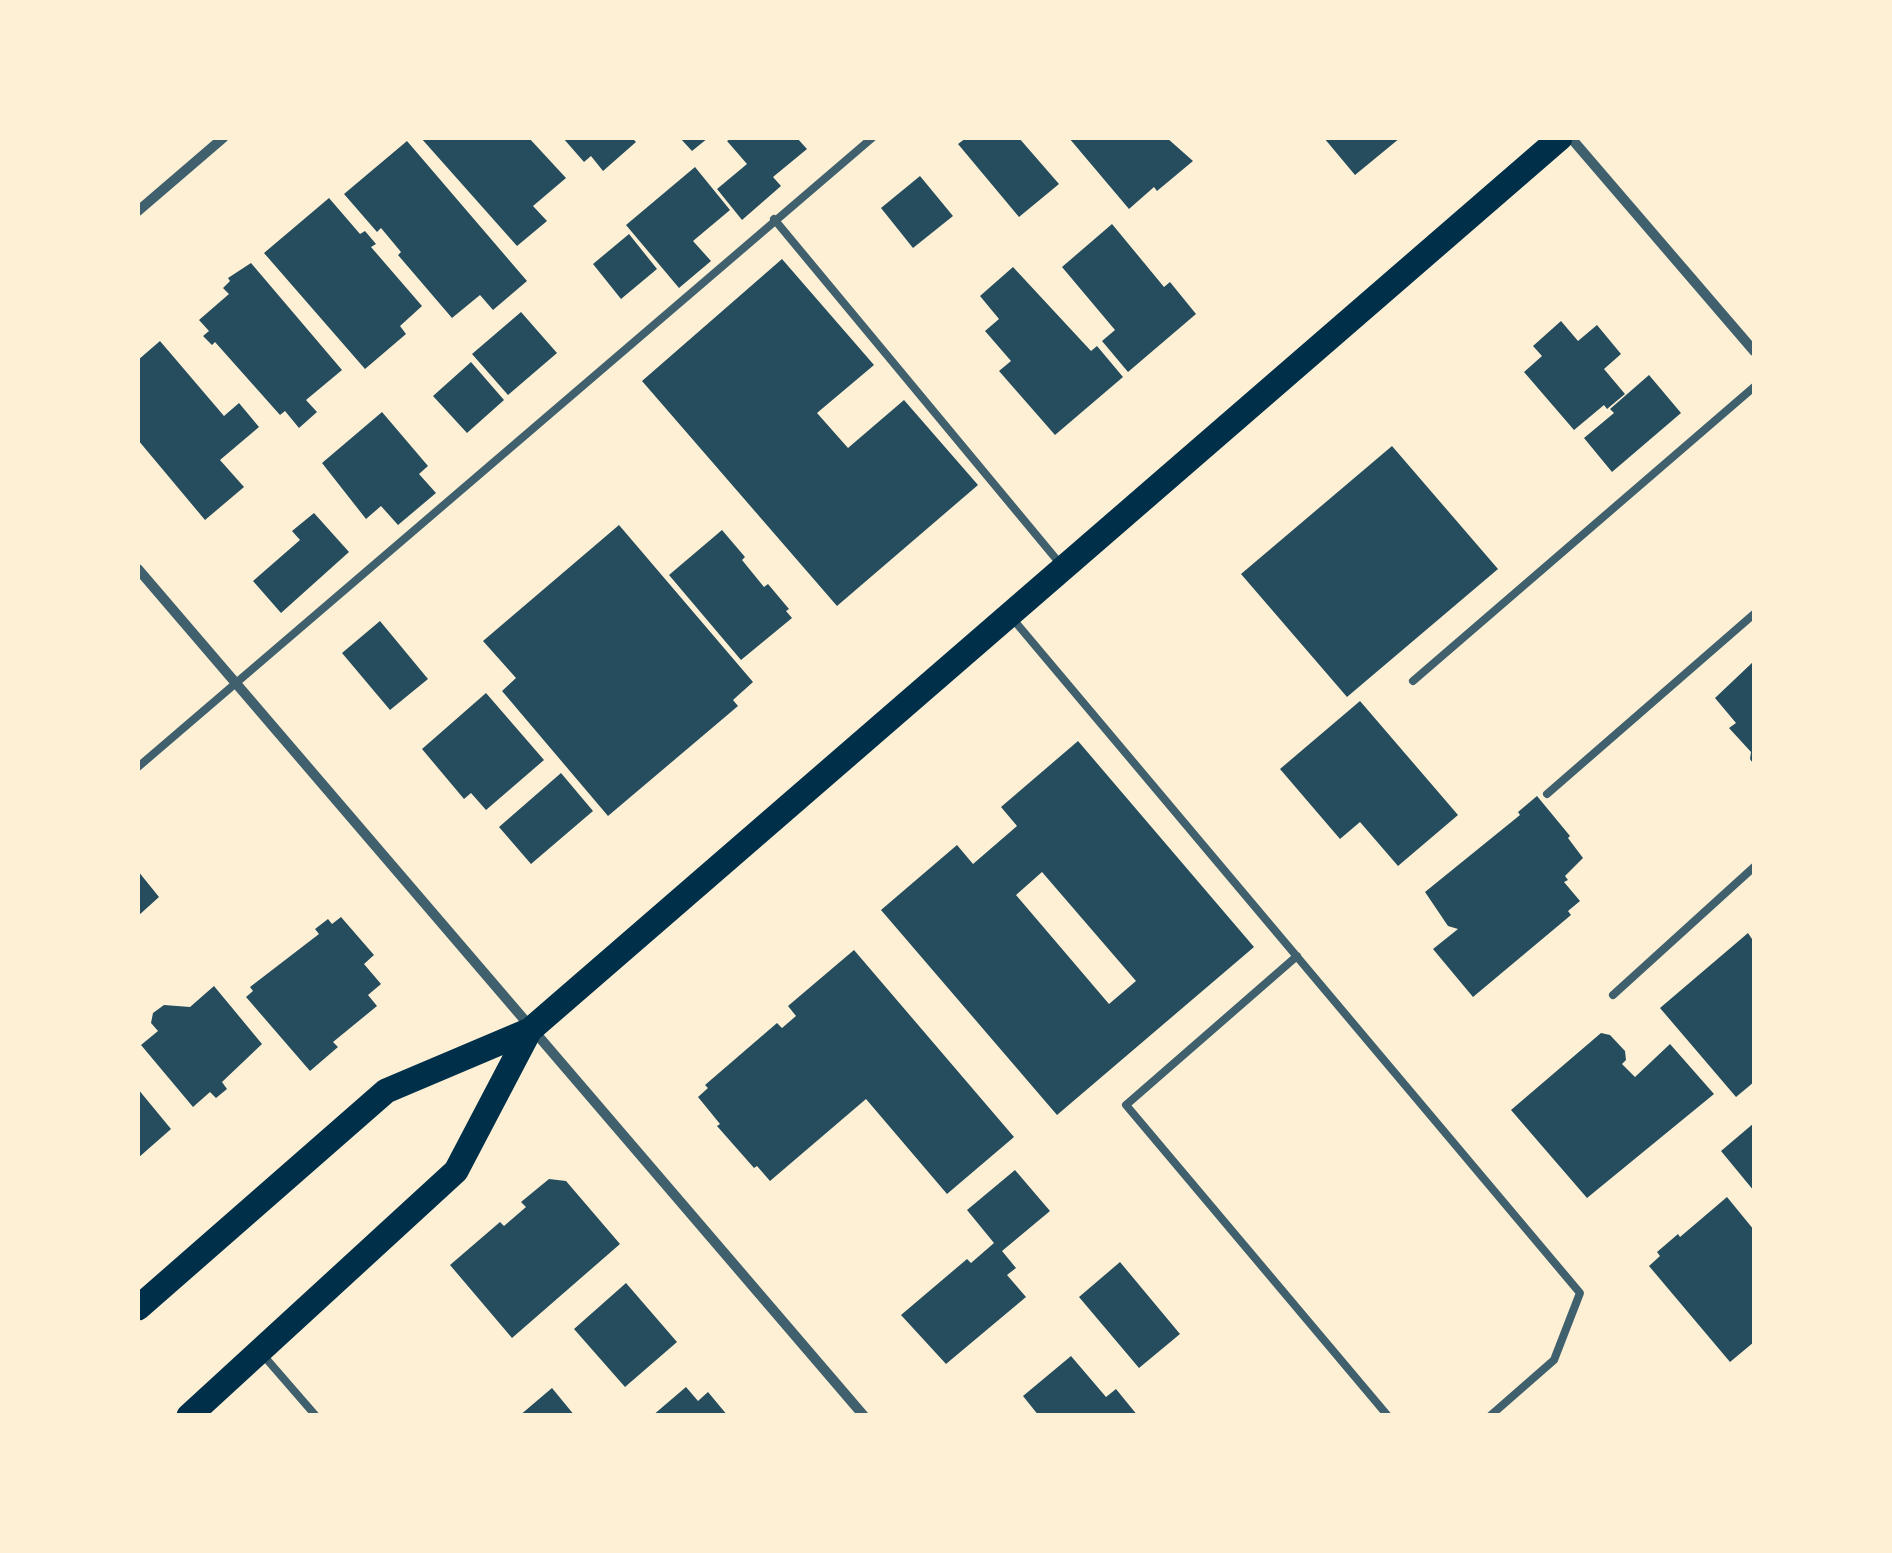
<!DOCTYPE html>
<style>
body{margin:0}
#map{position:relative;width:1892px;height:1553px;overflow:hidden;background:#fdf0d5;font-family:Rubik,sans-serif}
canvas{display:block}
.frame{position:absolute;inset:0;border:140px solid #fdf0d5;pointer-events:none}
</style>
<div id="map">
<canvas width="1892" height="1553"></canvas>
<div class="frame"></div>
</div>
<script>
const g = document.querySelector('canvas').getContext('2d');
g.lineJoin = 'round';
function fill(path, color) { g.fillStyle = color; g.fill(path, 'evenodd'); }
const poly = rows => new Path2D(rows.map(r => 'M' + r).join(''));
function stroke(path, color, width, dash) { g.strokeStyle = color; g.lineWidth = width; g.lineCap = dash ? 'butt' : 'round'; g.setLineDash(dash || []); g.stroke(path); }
fill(poly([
 [421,138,529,138,566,178,533,206,547,221,517,246],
 [563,138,632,138,636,142,603,171,591,156,584,162],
 [680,138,708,138,692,151],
 [732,138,797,138,807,149,773,177,781,186,742,220,717,189,747,164,727,141],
 [966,138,1019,138,1059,184,1019,217,958,144],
 [1069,138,1167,138,1193,161,1157,191,1154,187,1129,209],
 [1324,138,1400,138,1355,175],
 [407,141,527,281,493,310,480,295,452,318,398,255,401,252,381,228,377,232,344,194],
 [695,167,730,210,693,241,711,261,679,288,626,225],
 [920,176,953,216,913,248,881,208],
 [329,198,360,234,365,231,376,244,371,247,422,306,400,326,406,334,365,369,264,253],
 [1112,224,1164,287,1170,282,1196,314,1128,372,1102,341,1115,330,1062,267],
 [629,234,657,269,621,299,593,264],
 [782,259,874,365,817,413,848,448,904,400,978,485,837,606,642,381],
 [251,263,342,370,306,400,317,412,299,428,285,411,280,415,215,342,212,345,203,336,209,331,199,320,229,294,223,288,230,281,228,278],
 [1013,267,1091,351,1097,346,1123,377,1055,435,999,371,1011,361,985,331,999,319,980,296],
 [521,312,557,353,508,395,472,354],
 [1561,321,1578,341,1597,325,1621,354,1604,369,1625,394,1607,409,1604,405,1574,430,1524,372,1542,356,1533,346],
 [160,341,224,416,239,403,259,427,220,460,244,487,205,520,138,440,138,360],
 [471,362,504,400,467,433,433,396],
 [1649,375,1681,413,1612,472,1584,438,1614,413,1610,409],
 [382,412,428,466,419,474,436,493,398,525,381,506,366,519,322,463],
 [1392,446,1498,569,1347,697,1241,574],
 [314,513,349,552,281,613,253,581,300,540,292,531],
 [619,525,753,682,733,700,738,706,608,816,502,691,516,678,483,641],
 [722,530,745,557,742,560,764,587,768,584,789,609,786,611,792,618,741,660,669,575],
 [380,621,428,679,390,710,342,653],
 [1754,661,1754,765,1750,759,1751,752,1729,728,1736,723,1715,698],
 [486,693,544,760,486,810,471,793,464,799,422,749],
 [1360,701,1458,815,1398,866,1360,822,1340,839,1280,769],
 [1078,741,1254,947,1057,1115,881,910,957,845,973,864,1017,826,1001,807],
 [1042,872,1136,981,1109,1004,1016,895],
 [561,773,593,811,531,864,499,827],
 [1537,796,1570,836,1568,838,1583,858,1565,876,1568,880,1564,882,1580,901,1568,911,1571,915,1473,997,1433,949,1458,929,1448,926,1425,892,1520,815,1518,812],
 [138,871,159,897,138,916],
 [341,917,374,955,364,964,381,984,368,995,377,1006,333,1042,338,1047,310,1071,246,997,253,991,250,987,319,934,315,929,328,919,332,924],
 [1748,933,1754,942,1754,1082,1736,1097,1660,1008],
 [854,950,1014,1137,947,1194,866,1099,770,1181,757,1166,754,1168,717,1126,720,1124,698,1097,708,1088,705,1085,777,1023,782,1028,796,1016,788,1006],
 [214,986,262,1044,222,1082,227,1089,216,1098,210,1092,193,1107,141,1045,158,1031,151,1023,153,1013,164,1005,190,1007],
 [1601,1033,1610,1035,1625,1051,1626,1060,1622,1064,1635,1077,1670,1044,1714,1094,1587,1198,1511,1110],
 [138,1089,171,1129,138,1158],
 [1754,1123,1754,1191,1721,1151],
 [1015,1170,1050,1211,1002,1251,1016,1268,1007,1275,1026,1297,946,1364,901,1315,967,1259,971,1263,994,1243,967,1210],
 [549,1179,566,1181,620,1244,512,1338,450,1265,500,1222,504,1226,526,1207,521,1202],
 [1727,1197,1754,1230,1754,1342,1730,1362,1649,1266,1660,1256,1657,1252,1678,1234,1680,1237],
 [1120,1262,1180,1334,1139,1368,1079,1297],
 [626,1283,677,1342,625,1387,574,1329],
 [1071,1356,1106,1397,1116,1389,1138,1416,1039,1416,1023,1396],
 [686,1387,698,1401,708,1392,728,1416,652,1416],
 [552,1388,575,1416,519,1416]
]), '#264d5e');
stroke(poly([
 [774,219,1062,566],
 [1012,618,1580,1293,1554,1360,1490,1416],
 [1413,681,1754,387],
 [138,767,872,138],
 [1547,794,1754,614],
 [1297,956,1126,1105,1388,1416],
 [1613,995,1754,867],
 [263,1355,316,1416]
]), '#3f606c', 8);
stroke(poly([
 [1571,138,1754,351],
 [138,211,223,138],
 [138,569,864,1416]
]), '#3f606c', 10);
stroke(poly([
 [138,1308,386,1091,530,1030,1560,138],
 [189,1416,456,1171,530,1030]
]), '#003049', 25);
</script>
